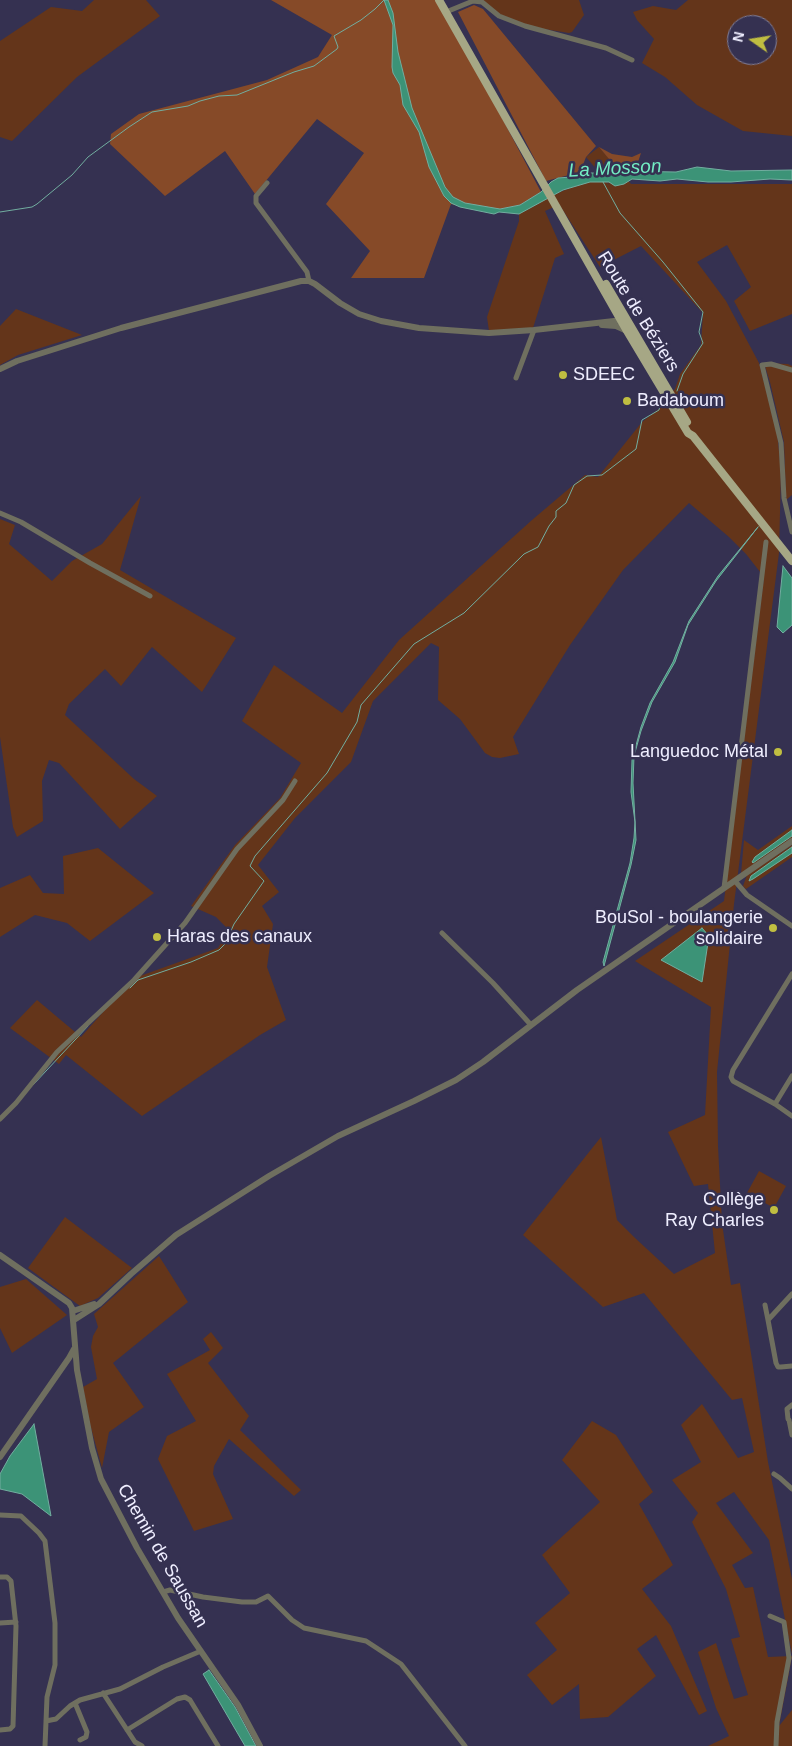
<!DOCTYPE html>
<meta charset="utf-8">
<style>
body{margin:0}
#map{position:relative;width:792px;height:1746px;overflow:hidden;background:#353151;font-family:Helvetica,sans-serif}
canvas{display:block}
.north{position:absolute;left:727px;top:15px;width:50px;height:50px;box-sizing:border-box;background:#353151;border:1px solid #7f7d97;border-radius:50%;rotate:283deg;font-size:14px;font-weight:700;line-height:20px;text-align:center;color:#efeeff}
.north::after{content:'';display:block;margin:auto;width:18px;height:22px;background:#c0be41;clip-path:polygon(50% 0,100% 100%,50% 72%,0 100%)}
</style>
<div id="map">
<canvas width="792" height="1746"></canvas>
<div class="north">N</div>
</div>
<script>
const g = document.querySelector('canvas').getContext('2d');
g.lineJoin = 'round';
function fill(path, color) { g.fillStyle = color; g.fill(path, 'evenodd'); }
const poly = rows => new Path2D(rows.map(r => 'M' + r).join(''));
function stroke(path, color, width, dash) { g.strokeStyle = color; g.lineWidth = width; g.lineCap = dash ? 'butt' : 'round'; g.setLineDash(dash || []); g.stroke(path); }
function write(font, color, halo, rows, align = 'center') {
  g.font = font + ' Helvetica,sans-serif'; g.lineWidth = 5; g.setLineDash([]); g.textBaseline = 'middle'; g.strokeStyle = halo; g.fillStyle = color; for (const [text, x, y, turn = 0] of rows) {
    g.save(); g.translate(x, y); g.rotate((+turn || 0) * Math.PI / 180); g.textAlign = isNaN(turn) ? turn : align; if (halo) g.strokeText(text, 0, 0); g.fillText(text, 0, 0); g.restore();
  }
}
fill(poly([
 [94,0,146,0,160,16,77,77,12,141,0,137,0,41,51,7,82,11],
 [480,0,579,0,584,15,572,32,569,33,525,26,499,16],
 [688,0,792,0,792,136,743,131,697,105,665,77,642,63,654,39,637,20,633,12,653,6,676,10],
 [737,25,767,25,767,55,737,55],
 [599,147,631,184,792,184,792,314,750,331,734,301,751,287,727,245,697,262,726,301,759,363,777,432,781,471,779,553,734,904,717,1072,718,1146,722,1223,731,1285,740,1283,768,1462,792,1579,792,1654,769,1540,734,1492,716,1503,753,1553,732,1565,745,1588,753,1587,768,1657,792,1656,779,1726,792,1710,792,1746,708,1746,729,1736,716,1708,698,1652,716,1643,734,1699,748,1695,731,1639,740,1637,726,1589,692,1522,698,1513,672,1480,701,1462,681,1425,702,1404,738,1458,754,1452,742,1398,732,1400,644,1293,603,1307,523,1235,601,1137,617,1220,634,1237,674,1274,715,1253,708,1184,694,1186,668,1132,705,1115,711,1007,635,961,724,901,764,577,746,554,729,537,689,503,623,570,570,645,513,737,519,754,500,758,492,757,485,753,460,719,438,700,439,647,431,643,373,701,351,762,295,818,258,865,279,892,262,906,273,924,267,967,286,1020,260,1035,142,1116,66,1055,59,1064,10,1028,37,1000,81,1037,104,1011,140,976,218,948,229,930,216,917,191,906,235,845,280,798,301,763,242,721,274,665,342,713,399,640,532,520,585,475,598,477,642,422,660,408,661,402,675,389,680,374,701,345,703,313,641,246,600,267,553,195,582,183,590,182,606,182,610,185,586,157],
 [548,198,554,207,545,211,564,254,555,258,533,328,489,331,487,317,519,221,519,214],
 [16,309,82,335,18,355,0,365,0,326],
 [764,363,788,364,792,366,792,495,786,500,784,442,770,382],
 [141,496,120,570,236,638,202,692,152,647,121,686,105,669,69,704,65,715,134,779,157,796,120,829,59,763,49,760,42,781,43,821,17,837,13,827,0,737,0,519,15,525,9,544,52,581,72,561,102,544],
 [792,826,792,838,741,874,744,840,758,850],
 [792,845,792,857,746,889,743,886,747,875],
 [98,848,154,893,90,941,67,923,35,915,0,937,0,888,30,875,43,893,64,894,63,856],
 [759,1171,786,1186,774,1208,747,1193],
 [65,1217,132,1268,98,1298,80,1306,28,1268],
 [159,1256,188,1302,113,1363,144,1407,109,1432,102,1468,90,1424,83,1387,97,1379,91,1347,93,1336,98,1327,94,1314],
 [26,1279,67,1315,12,1353,0,1328,0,1287],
 [211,1332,223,1348,208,1363,249,1416,240,1430,301,1490,294,1496,229,1439,214,1466,213,1474,233,1519,194,1531,158,1459,167,1436,196,1421,167,1374,210,1350,203,1339],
 [592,1421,616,1435,653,1492,639,1504,673,1565,642,1589,671,1626,707,1711,699,1715,656,1635,637,1649,656,1676,608,1717,580,1719,579,1684,552,1705,527,1675,557,1650,535,1623,570,1593,542,1555,600,1502,562,1460]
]), '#64351a');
fill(poly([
 [271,0,437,0,446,12,541,192,520,205,500,209,476,210,451,204,424,278,351,278,370,251,326,204,364,153,317,119,255,194,225,151,165,196,110,144,111,134,139,114,267,80,318,57,332,35],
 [474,5,483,9,596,146,586,157,579,175,573,174,546,181,458,12],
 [599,147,612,154,632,157,641,153,638,162,640,170,619,171]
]), '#864a28');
const water = poly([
 [384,0,388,0,393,13,398,52,412,108,445,187,453,197,465,203,500,209,520,205,541,192,551,182,558,178,571,177,582,173,613,173,619,171,676,172,697,167,731,171,792,170,792,180,770,179,731,182,708,182,677,179,660,181,632,179,624,184,615,186,609,182,590,182,563,190,519,214,499,212,494,214,460,207,451,203,444,196,429,167,419,132,403,105,400,85,393,73,392,67,393,25,384,0],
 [758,527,716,581,688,625,675,662,652,702,641,731,634,756,633,783,636,840,631,865,604,966,603,962,630,863,634,838,635,822,631,792,632,760,641,727,650,703,673,662,689,621,718,576,758,527],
 [783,566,792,578,792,625,783,633,777,627,783,566],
 [792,830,792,836,753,863,752,862,755,857,792,830],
 [792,847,792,853,753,879,749,881,751,876,792,847],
 [702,928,709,936,702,982,661,960,702,928],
 [34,1424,49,1505,51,1516,22,1494,0,1489,0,1474,10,1456,34,1424],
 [209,1670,235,1707,256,1746,245,1746,203,1674,209,1670]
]);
fill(water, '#3c9377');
stroke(water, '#72aea0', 1);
stroke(poly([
 [603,182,620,213,663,262,703,312,699,332,703,343,683,374,677,391],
 [0,212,32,207,37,204,72,175,88,157,129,127,152,112,188,106,200,101,219,96,237,95,294,72,314,66,337,49,338,47,334,36,361,20,375,9,384,0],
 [130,988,138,980,191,962,219,950,225,944,234,924,264,881,250,866,255,856,327,773,357,722,361,705,414,644,464,613,524,554,538,547,549,526,556,517,556,511,566,503,574,485,587,476,602,475,636,449,642,420,659,410,661,401],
 [33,1085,88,1026]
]), '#72aea0', 1);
stroke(poly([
 [446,12,473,1,482,2,499,16,525,26,606,48,632,60],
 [267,183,256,196,256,203,307,272,309,281],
 [792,370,771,364,762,365,781,443,784,498,792,532],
 [516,378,534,330],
 [0,513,21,522,90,563,150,596],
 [735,881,747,895,792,926],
 [724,888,766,542],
 [442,933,493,983,531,1025],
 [792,974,733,1070,731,1077,733,1081,775,1104,792,1116],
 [775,1104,792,1076],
 [0,1119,16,1103,57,1052,134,980,185,923,237,849,283,800,295,781],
 [792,1294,768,1320,776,1363,778,1367,781,1367,792,1366],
 [765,1305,768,1320],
 [788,1419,787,1409,792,1405],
 [789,1420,792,1435],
 [774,1474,780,1478,792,1489],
 [0,1515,21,1516,39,1533,45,1541,55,1623,55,1665,47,1697,45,1746],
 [0,1577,7,1577,11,1581,16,1626,13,1726,10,1729,0,1730],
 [163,1592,170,1590,203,1597,242,1602,256,1602,268,1596,292,1620,304,1628,366,1641,401,1664,465,1746],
 [770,1616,784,1622,789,1658,777,1722,776,1746],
 [0,1623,16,1622],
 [103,1693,135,1742,142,1746],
 [75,1703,87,1732,86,1737,80,1740],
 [46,1721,56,1719,70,1706,80,1700,120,1689,163,1667,201,1651],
 [127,1730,177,1699,185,1697,190,1700,218,1746]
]), '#6f6f5f', 5);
stroke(poly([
 [602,325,616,326,627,331],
 [0,369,17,361,121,328,301,281,309,281,315,284,340,303,359,314,381,321,419,328,489,333,534,330,623,320],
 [0,1255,69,1303,72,1308,77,1370,92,1448,101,1479,137,1548,178,1618,238,1705,260,1746],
 [73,1311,94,1304],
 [74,1320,99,1304,131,1274,176,1235,269,1176,338,1136,414,1101,456,1080,483,1062,577,990,792,841],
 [0,1457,69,1358,74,1349]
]), '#6f6f5f', 6);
stroke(poly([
 [439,0,627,331,688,433,693,436,792,561],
 [606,284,687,422]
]), '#a6a785', 8);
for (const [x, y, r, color] of [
 [563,375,5,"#c0be41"],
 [627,401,5,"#c0be41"],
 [778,752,5,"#c0be41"],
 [773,928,5,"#c0be41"],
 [157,937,5,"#c0be41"],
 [774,1210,5,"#c0be41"]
]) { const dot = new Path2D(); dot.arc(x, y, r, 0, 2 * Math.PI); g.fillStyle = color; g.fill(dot); stroke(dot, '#353151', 2); }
write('18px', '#efeeff', '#353151', [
 ["Route de Béziers",638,312,58],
 ["Chemin de Saussan",162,1556,60]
]);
write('18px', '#efeeff', '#353151', [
 ["SDEEC",573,375],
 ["Badaboum",637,401],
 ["Languedoc Métal",768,752,"right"],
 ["BouSol - boulangerie",763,918,"right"],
 ["solidaire",763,939,"right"],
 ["Haras des canaux",167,937],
 ["Collège",764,1200,"right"],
 ["Ray Charles",764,1221,"right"]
], 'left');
write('italic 19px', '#73ecc3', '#353151', [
 ["La Mosson",615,169,-3]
]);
</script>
